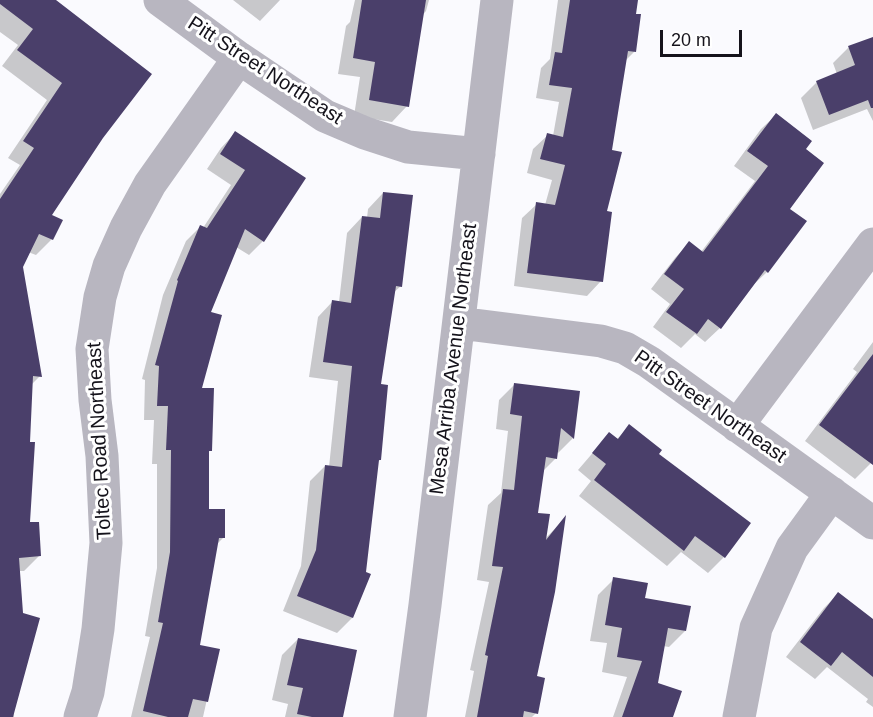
<!DOCTYPE html>
<style>
body{margin:0}
#map{position:relative;width:873px;height:717px;overflow:hidden;background:#fafafe;font-family:Helvetica,sans-serif}
canvas{display:block}
.scale{position:absolute;left:660px;top:30px;width:82px;height:27px;box-sizing:border-box;border:3px solid #15131b;border-top:0;padding-left:8px;font-size:18px;line-height:21px;white-space:nowrap;color:#15131b;-webkit-text-stroke:4px #fff;paint-order:stroke}
</style>
<div id="map">
<canvas width="873" height="717"></canvas>
<div class="scale">20 m</div>
</div>
<script>
const g = document.querySelector('canvas').getContext('2d');
g.lineJoin = 'round';
function fill(path, color) { g.fillStyle = color; g.fill(path, 'evenodd'); }
const poly = rows => new Path2D(rows.map(r => 'M' + r).join(''));
function stroke(path, color, width, dash) { g.strokeStyle = color; g.lineWidth = width; g.lineCap = dash ? 'butt' : 'round'; g.setLineDash(dash || []); g.stroke(path); }
function write(font, color, halo, rows, align = 'center') {
  g.font = font + ' Helvetica,sans-serif'; g.lineWidth = 6; g.setLineDash([]); g.textBaseline = 'middle'; g.strokeStyle = halo; g.fillStyle = color; for (const [text, x, y, turn = 0] of rows) {
    g.save(); g.translate(x, y); g.rotate((+turn || 0) * Math.PI / 180); g.textAlign = isNaN(turn) ? turn : align; if (halo) g.strokeText(text, 0, 0); g.fillText(text, 0, 0); g.restore();
  }
}
fill(poly([
 [0,0,53,0,101,138,50,215,52,239,36,255,28,252,0,284,0,194,20,165,8,158,47,100,2,66,18,45,0,32],
 [233,0,280,0,260,21],
 [355,0,429,0,426,11,422,16,407,106,392,122,354,116,360,77,338,74,346,26,350,22],
 [558,0,636,0,634,52,625,61,610,151,601,281,587,296,514,286,522,218,537,204,545,205,552,180,527,173,533,149,548,135,553,136,559,102,536,98,541,68,550,59],
 [873,38,873,121,867,109,813,130,801,98,817,82,837,74,833,63,848,48],
 [776,115,804,150,788,209,805,222,767,272,752,286,720,328,705,342,695,334,681,348,653,327,670,304,651,289,675,258,689,243,701,252,755,181,734,166,761,129],
 [235,133,304,179,263,241,249,255,236,247,209,313,200,389,211,450,207,453,207,511,224,537,217,544,198,646,218,650,203,717,131,717,150,637,145,636,157,568,157,464,152,464,154,420,144,420,145,380,142,379,163,295,186,241,200,227,203,228,231,185,207,169,221,148],
 [383,193,401,286,393,293,380,386,380,460,377,462,352,618,337,633,283,611,301,566,310,481,325,466,329,467,338,381,309,377,318,317,333,301,339,302,347,233,362,217,367,218,368,209],
 [0,288,40,376,31,385,28,443,28,524,39,556,24,571,18,571,14,717,0,717],
 [873,342,873,461,855,479,805,441,857,372,853,369],
 [514,385,573,438,558,453,557,451,556,458,543,471,536,514,544,540,564,519,535,677,536,713,532,717,465,717,474,671,470,670,489,582,477,580,488,505,501,493,508,431,496,429,499,400],
 [630,426,657,454,724,557,708,573,681,552,667,566,579,496,591,481,578,470,609,434,616,440],
 [614,579,685,631,669,647,663,646,657,684,671,717,613,717,627,677,602,672,607,643,590,641,598,595],
 [838,594,873,620,873,707,866,702,868,699,827,667,815,679,786,657,824,608],
 [298,639,341,717,285,717,288,704,272,700,282,655]
]), '#0003');
fill(poly([
 [0,0,56,0,152,74,103,138,52,215,63,220,53,240,39,234,23,267,42,377,33,376,30,442,35,442,30,522,39,522,41,556,19,558,23,613,40,618,13,717,0,717,0,199,34,148,23,141,62,83,17,50,33,29,0,4],
 [362,0,426,0,409,107,369,100,375,62,353,58],
 [570,0,638,0,636,14,641,14,636,52,628,51,612,150,622,152,607,211,612,212,603,282,527,273,536,202,555,205,565,165,540,159,547,133,563,137,572,88,549,85,555,52,562,53],
 [873,37,873,108,871,108,868,100,829,115,816,81,855,65,848,46],
 [776,113,812,141,806,149,824,163,790,209,807,221,768,273,765,270,721,329,708,319,697,334,666,312,684,289,664,274,689,241,703,252,768,166,747,151],
 [235,131,306,178,264,242,245,229,211,312,222,315,202,388,214,388,212,451,209,451,209,509,225,509,225,538,219,538,200,645,220,649,208,702,193,699,188,717,168,717,143,711,163,623,158,622,170,552,171,450,166,450,168,406,157,406,159,366,155,365,178,281,177,280,200,225,207,228,245,170,220,154],
 [383,192,413,195,402,287,396,286,381,384,388,385,381,460,379,460,366,572,371,574,353,618,297,596,316,550,325,465,342,467,352,366,323,362,332,300,351,303,362,216,380,218],
 [873,354,873,465,819,425],
 [514,383,580,391,574,439,561,428,557,459,546,457,538,513,550,514,546,540,566,515,555,592,537,676,545,678,538,714,524,711,523,717,477,717,488,656,485,655,503,567,492,566,503,489,514,490,522,416,510,414],
 [629,424,662,450,659,454,751,523,725,558,695,536,684,551,594,480,606,464,592,453,609,432,618,439],
 [613,577,648,583,645,598,691,606,686,631,668,628,658,683,682,691,673,717,622,717,642,661,617,657,622,628,605,625],
 [838,592,873,619,873,677,842,652,831,666,800,642],
 [298,638,357,650,343,717,312,717,297,714,303,688,287,685]
]), '#4a3f6a');
stroke(poly([
 [160,0,239,58,325,116,365,133,408,147,479,154],
 [459,323,601,341,625,348,649,362,873,523],
 [737,426,873,244],
 [80,717,88,692,98,629,106,543,102,456,95,400,92,349,100,297,109,266,126,228,150,184,239,58],
 [410,717,425,605,497,0],
 [739,717,756,628,792,548,832,493]
]), '#b8b6c0', 33);
write('20px', '#15131b', '#fff', [
 ["Pitt Street Northeast",265,71,33],
 ["Mesa Arriba Avenue Northeast",454,359,-83],
 ["Pitt Street Northeast",710,407,35],
 ["Toltec Road Northeast",100,441,-93]
]);
</script>
